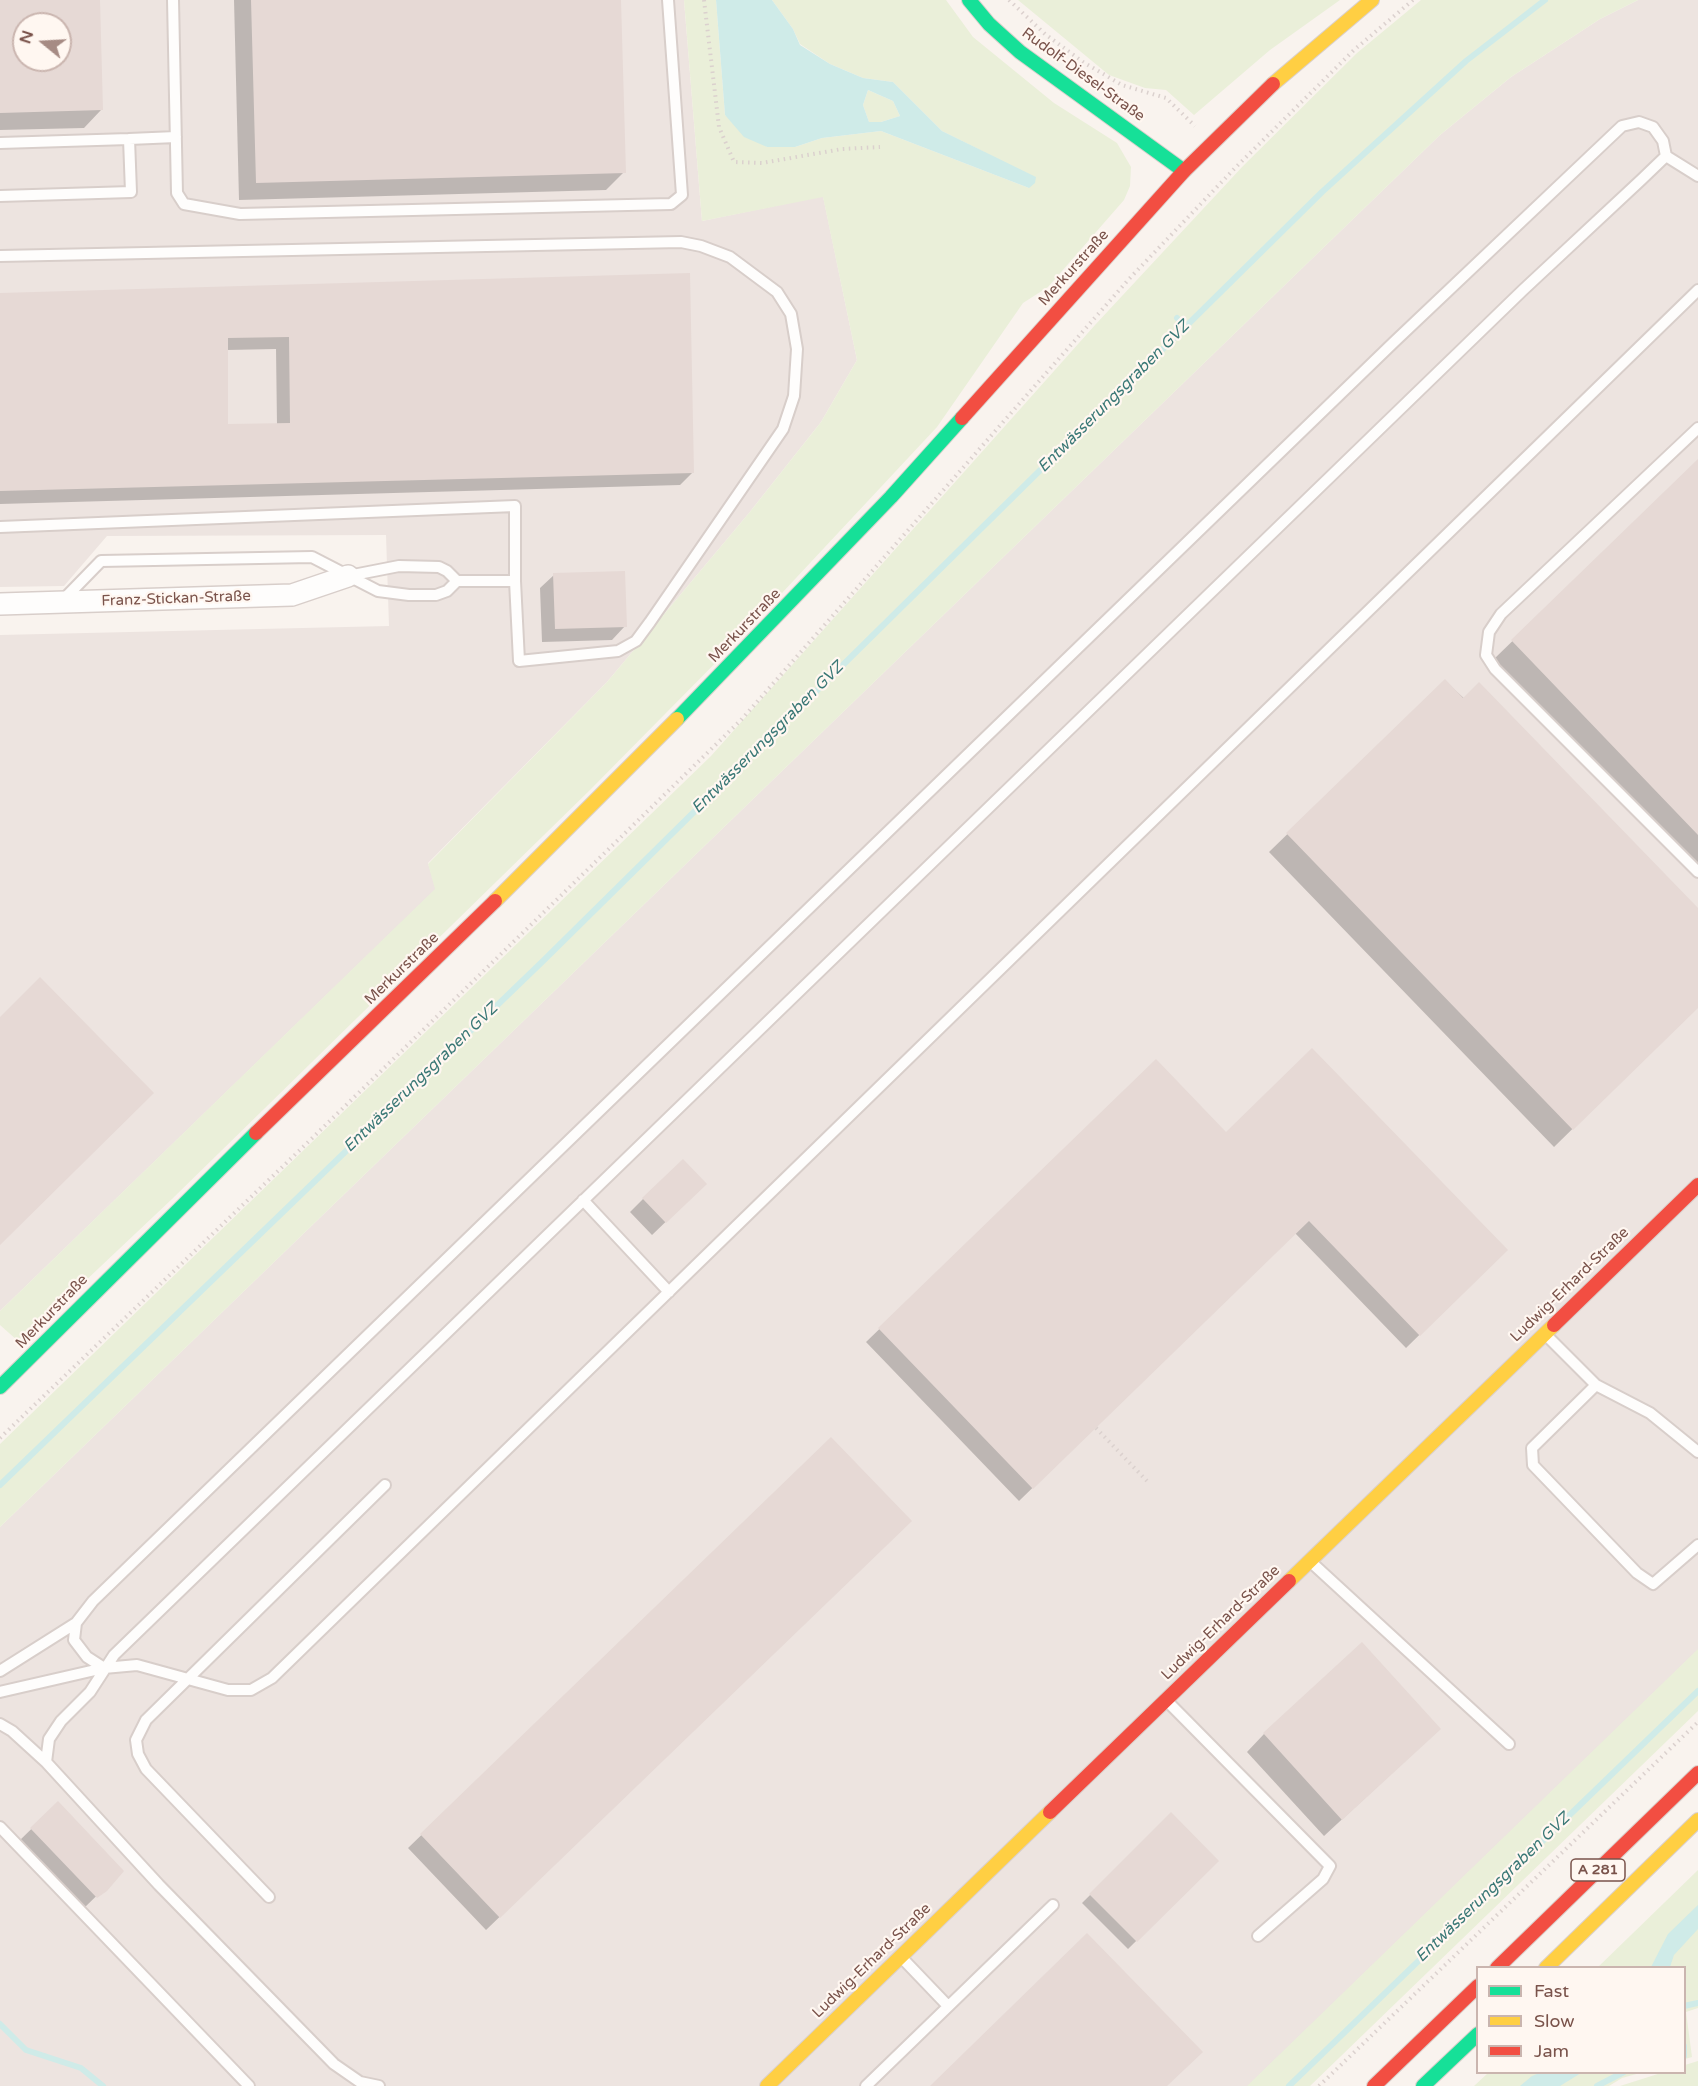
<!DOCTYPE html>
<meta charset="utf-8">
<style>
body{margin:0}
#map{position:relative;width:1698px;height:2086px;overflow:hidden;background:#f9f3ee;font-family:"Varela Round",sans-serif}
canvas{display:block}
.legend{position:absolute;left:1476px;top:1966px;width:210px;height:108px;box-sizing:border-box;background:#fff7f1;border:2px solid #cab5af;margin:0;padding:8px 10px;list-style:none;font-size:18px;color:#7a534b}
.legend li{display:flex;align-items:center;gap:12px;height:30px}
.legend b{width:30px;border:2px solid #cab5af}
.north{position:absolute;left:12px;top:12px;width:60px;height:60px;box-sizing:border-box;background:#fff7f1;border:2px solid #cab5af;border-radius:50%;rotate:288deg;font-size:16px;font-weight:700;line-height:24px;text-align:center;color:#7a534b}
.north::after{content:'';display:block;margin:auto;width:21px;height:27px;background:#a68b84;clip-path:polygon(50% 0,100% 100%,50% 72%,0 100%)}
</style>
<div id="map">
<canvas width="1698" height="2086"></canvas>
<ul class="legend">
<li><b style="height:8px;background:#16e098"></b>Fast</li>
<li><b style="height:8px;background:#ffcf43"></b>Slow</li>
<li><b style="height:8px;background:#f24e42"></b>Jam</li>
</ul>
<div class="north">N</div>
</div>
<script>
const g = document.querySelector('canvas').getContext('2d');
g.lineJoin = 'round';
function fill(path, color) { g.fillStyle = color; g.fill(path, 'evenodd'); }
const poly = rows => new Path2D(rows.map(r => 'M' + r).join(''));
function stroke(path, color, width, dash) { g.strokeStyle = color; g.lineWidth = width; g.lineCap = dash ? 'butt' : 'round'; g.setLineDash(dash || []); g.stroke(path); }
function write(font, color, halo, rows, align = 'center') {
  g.font = font + ' "Varela Round",sans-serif'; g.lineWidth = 4.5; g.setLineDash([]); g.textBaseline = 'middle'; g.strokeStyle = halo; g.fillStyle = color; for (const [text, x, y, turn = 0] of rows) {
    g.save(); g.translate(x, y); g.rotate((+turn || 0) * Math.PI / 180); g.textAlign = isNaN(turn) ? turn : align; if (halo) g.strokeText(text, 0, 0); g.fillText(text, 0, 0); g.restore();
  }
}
fill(poly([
 [0,0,684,0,702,221,823,196,857,360,821,422,749,513,607,682,428,863,436,889,0,1311,0,635,389,626,386,535,107,536,64,586,0,587],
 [24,24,60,24,60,60,24,60],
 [1638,0,1698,0,1698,1650,1248,2086,0,2086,0,1527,1440,135,1511,77,1600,19]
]), '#ede4e0');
fill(poly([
 [684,0,716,0,725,115,767,147,795,147,822,138,881,131,1029,188,984,152,942,131,893,82,863,78,830,64,800,44,793,29,772,0,946,0,973,37,1054,103,1117,143,1131,167,1130,186,1124,200,1048,287,1023,303,937,427,740,638,590,790,172,1199,45,1319,18,1341,0,1325,0,1311,435,889,428,864,607,682,749,513,821,422,857,360,823,197,702,221],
 [1018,0,1340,0,1270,50,1194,115,1166,90,1145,88,1109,75],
 [1421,0,1638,0,1600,19,1511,77,1440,135,0,1527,0,1444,711,756,1095,325,1243,166,1357,53],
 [868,90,893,101,900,116,881,122,869,122,863,105],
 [1698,1649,1698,1711,1310,2086,1247,2086],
 [1698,1870,1698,2008,1686,2012,1692,2057,1685,2059,1684,1968,1597,1968],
 [1698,2061,1698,2086,1620,2086,1661,2073,1684,2072,1685,2065],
 [1488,2073,1640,2073,1622,2078,1609,2086,1474,2086]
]), '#eaefd9');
fill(poly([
 [716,0,772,0,793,29,800,45,830,64,863,78,893,82,942,131,1036,177,1035,183,1029,188,881,131,822,138,795,147,767,147,744,137,725,115],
 [868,90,893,101,900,116,881,122,869,122,863,105],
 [1698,1905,1698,1929,1674,1955,1670,1967,1651,1967,1668,1934],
 [1542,2072,1581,2072,1581,2073,1560,2086,1520,2086,1532,2076]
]), '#cfebe8');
fill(poly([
 [0,0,98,0,101,110,84,128,0,130],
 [24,24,60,24,60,60,24,60],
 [234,0,620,0,624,172,606,190,239,200],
 [688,275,693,472,680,485,0,504,0,295],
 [276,349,277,425,226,425,227,350],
 [1698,461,1698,871,1494,659],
 [554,575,625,626,612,640,542,642,540,588],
 [1445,681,1698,911,1698,1006,1554,1147,1269,852],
 [1156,1062,1225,1134,1506,1250,1406,1348,1295,1233,1019,1501,866,1342],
 [705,1184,652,1235,630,1212,643,1199],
 [831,1439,897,1534,486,1930,408,1848],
 [1264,1734,1421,1746,1324,1836,1247,1752],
 [58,1803,122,1871,82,1910,18,1842],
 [1171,1815,1217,1861,1128,1949,1082,1903]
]), '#0003');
stroke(poly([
 [1177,318,1185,326],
 [0,1485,543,961,1322,192,1466,61,1545,0],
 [1684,2006,1698,2003],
 [0,2024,26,2050,81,2068,103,2086],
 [1684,2046,1684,2056],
 [1289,2086,1698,1691],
 [1597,2086,1624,2072]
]), '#cfebe8', 6);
fill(poly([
 [0,0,100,0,103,110,0,113],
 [24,24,60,24,60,60,24,60],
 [251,0,621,0,626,173,256,183],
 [690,273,694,473,0,491,0,293],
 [289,337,290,423,228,424,228,338],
 [1698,459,1698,835,1511,640],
 [625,571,627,627,555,629,553,573],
 [1445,679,1463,698,1479,682,1698,908,1698,1008,1573,1130,1286,833],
 [40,977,154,1093,0,1245,0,1017],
 [1312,1048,1508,1250,1420,1336,1309,1221,1033,1489,878,1328,1156,1059,1226,1132],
 [683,1159,707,1184,666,1223,642,1198],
 [831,1437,912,1521,500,1918,420,1834],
 [1362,1642,1441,1729,1342,1820,1263,1733],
 [58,1801,124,1871,107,1891,97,1898,30,1828],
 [1171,1812,1219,1861,1137,1942,1089,1894],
 [1087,1933,1203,2052,1167,2086,930,2086]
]), '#e6d9d5');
const lane = poly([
 [173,0,177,193,184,204,240,214,671,204,682,195,668,0],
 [0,143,129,139],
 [1666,156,1698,176],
 [0,196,131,192,129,139,176,137],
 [0,256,681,242,701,246,730,257,777,292,791,314,797,349,794,396,783,429,650,622,636,641,618,651,519,661,515,581,515,506,0,527],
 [1698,428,1501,614,1489,632,1486,655,1495,669,1698,872],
 [348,576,399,566,439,567,447,571,457,581],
 [63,600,101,561,312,557,378,591,409,595,436,595,447,591,457,581,515,581],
 [583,1200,669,1292],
 [1547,1336,1596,1385,1650,1413,1698,1452],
 [1596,1385,1532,1448,1533,1465,1637,1573,1653,1584,1698,1545],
 [1312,1563,1509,1744],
 [76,1623,74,1640,87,1657,104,1668],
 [0,1671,76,1623,93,1601,1393,343,1622,126,1639,122,1653,127,1663,141,1666,156,1641,180,1523,290,114,1655,90,1692,61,1721,49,1739,46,1762,159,1885,334,2064,360,2082,379,2086],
 [0,1692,104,1668,137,1665,228,1690,251,1690,272,1678,1698,290],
 [1168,1702,1330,1866,1323,1879,1258,1936],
 [0,1724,12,1731,46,1762],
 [0,1827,249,2086],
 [269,1897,146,1769,138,1754,136,1740,146,1720,385,1485],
 [903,1959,948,2006],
 [866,2086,1053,1905]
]);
const street = poly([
 [0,604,292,595,348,576]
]);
const fast = poly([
 [969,0,989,24,1020,52,1184,171],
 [677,719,891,497,962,418],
 [0,1387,256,1133],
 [1423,2086,1478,2034]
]);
const slow = poly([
 [1273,84,1372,0],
 [495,901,677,719],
 [1289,1581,1554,1325],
 [1546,1968,1698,1820],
 [767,2086,1050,1812]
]);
const jam = poly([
 [962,418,1184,171,1273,84],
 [256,1133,495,901],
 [1554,1325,1698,1185],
 [1050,1812,1289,1581],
 [1497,1968,1698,1773],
 [1374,2086,1478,1986]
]);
stroke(lane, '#d8ceca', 14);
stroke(street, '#d8ceca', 24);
stroke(fast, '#dad0cc', 16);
stroke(slow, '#dad0cc', 16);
stroke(jam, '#dad0cc', 16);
stroke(poly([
 [704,0,719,127,734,162,762,163,842,149,880,147],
 [1009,0,1045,34,1083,62,1122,85,1166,98,1195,126],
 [1096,1428,1147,1481],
 [0,1438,302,1148,741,720,1129,279,1236,167,1354,50,1413,0],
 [1319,2086,1698,1722]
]), '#dbd1ce', 4, [1.5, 4.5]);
stroke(lane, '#fefdfc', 10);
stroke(street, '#fefdfc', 21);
stroke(fast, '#16e098', 14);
stroke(slow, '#ffcf43', 14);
stroke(jam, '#f24e42', 14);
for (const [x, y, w] of [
 [1598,1870,54]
]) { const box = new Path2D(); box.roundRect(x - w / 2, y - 11, w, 22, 4.5); g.fillStyle = '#fff7f1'; g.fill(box); stroke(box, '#7a534b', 1.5); }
write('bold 14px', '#7a534b', null, [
 ["A 281",1598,1870]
]);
write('15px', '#7a534b', '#fff7f1', [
 ["Rudolf-Diesel-Straße",1083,75,36],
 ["Merkurstraße",1074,268,-48],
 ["Franz-Stickan-Straße",176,599,-2],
 ["Merkurstraße",745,626,-46],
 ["Merkurstraße",402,969,-44],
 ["Ludwig-Erhard-Straße",1570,1285,-44],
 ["Merkurstraße",52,1312,-46],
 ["Ludwig-Erhard-Straße",1221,1623,-44],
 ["Ludwig-Erhard-Straße",872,1961,-44]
]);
write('italic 16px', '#3a7876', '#fff7f1', [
 ["Entwässerungsgraben GVZ",1114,397,-45],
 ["Entwässerungsgraben GVZ",768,738,-45],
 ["Entwässerungsgraben GVZ",421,1078,-44],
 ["Entwässerungsgraben GVZ",1493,1888,-44]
]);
</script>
